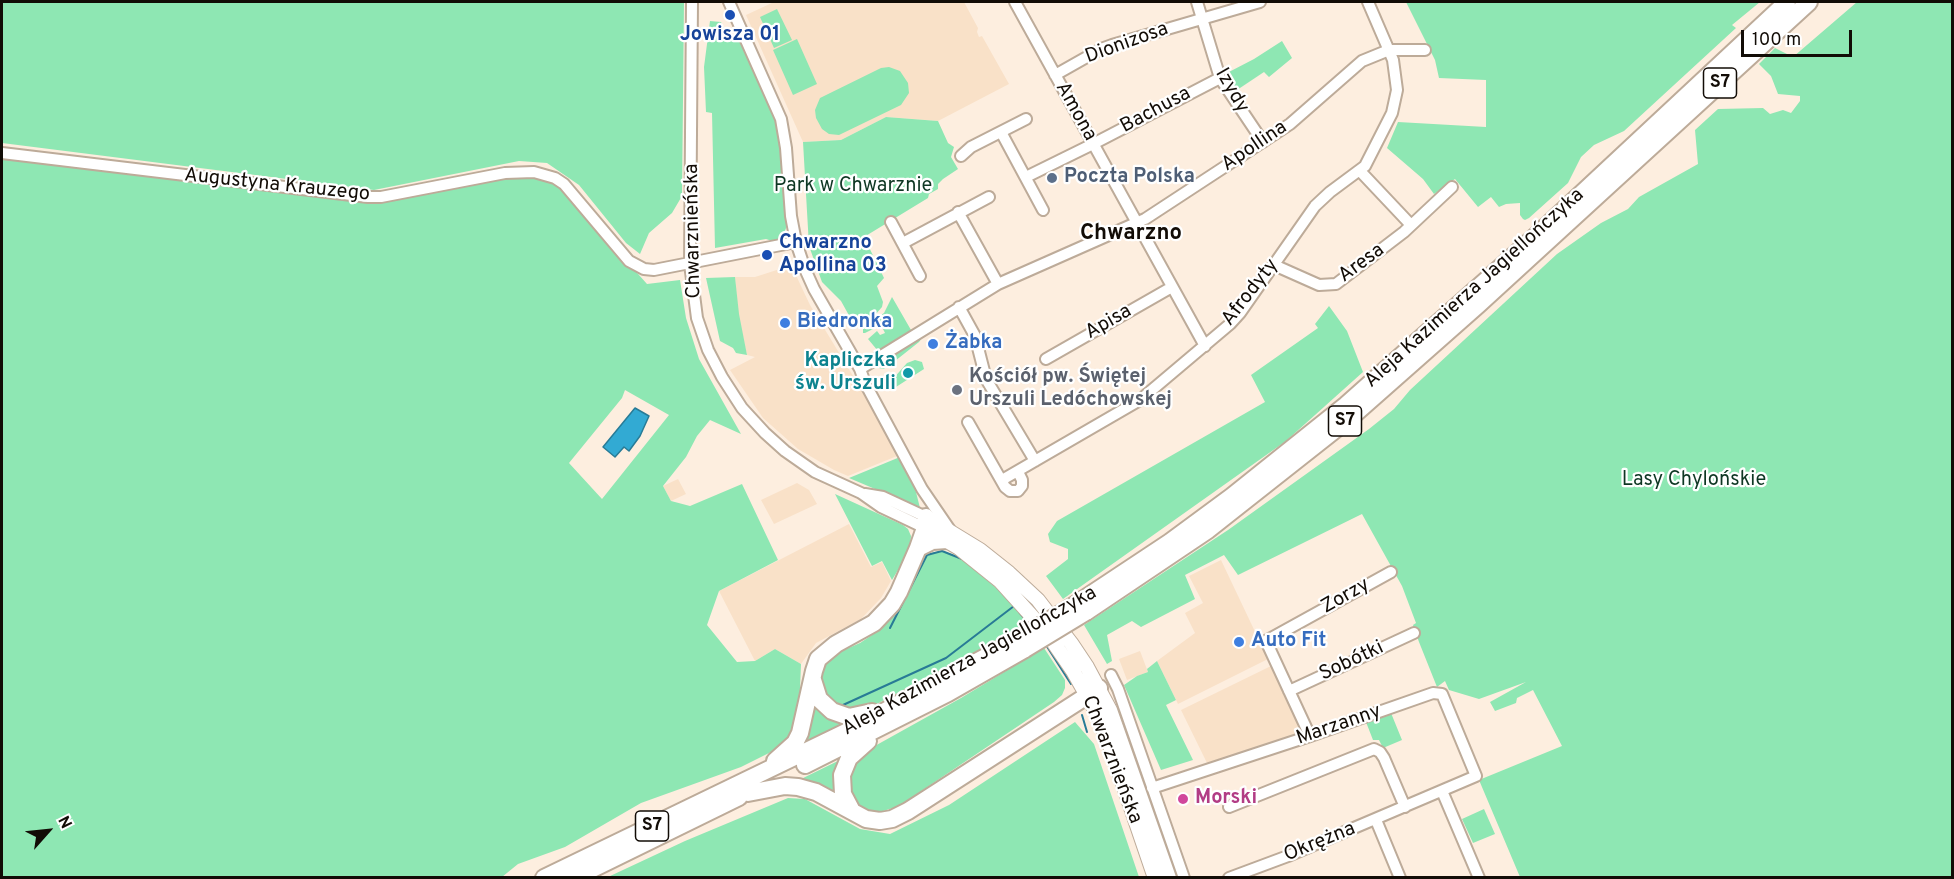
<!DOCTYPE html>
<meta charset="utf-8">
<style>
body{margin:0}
#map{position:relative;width:1954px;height:879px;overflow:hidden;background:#fdeedf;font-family:Overpass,sans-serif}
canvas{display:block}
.frame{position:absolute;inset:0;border:3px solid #120c06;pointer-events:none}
.north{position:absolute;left:18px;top:801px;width:60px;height:60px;-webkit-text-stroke:4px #fff;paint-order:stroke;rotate:63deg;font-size:16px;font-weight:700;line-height:24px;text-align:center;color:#120c06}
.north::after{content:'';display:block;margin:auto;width:21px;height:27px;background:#120c06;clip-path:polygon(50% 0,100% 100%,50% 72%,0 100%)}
.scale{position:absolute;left:1741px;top:30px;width:111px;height:27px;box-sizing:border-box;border:3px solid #120c06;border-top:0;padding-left:8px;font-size:18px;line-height:21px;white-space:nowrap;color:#120c06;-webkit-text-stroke:4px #fff;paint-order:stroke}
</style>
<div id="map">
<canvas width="1954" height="879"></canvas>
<div class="frame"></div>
<div class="north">N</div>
<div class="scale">100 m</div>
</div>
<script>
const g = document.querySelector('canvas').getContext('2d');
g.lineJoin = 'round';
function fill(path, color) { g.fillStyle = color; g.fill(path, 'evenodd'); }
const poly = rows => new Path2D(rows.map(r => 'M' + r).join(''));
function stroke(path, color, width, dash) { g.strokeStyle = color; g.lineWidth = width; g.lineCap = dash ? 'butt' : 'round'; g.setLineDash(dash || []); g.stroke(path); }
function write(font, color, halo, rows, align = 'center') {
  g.font = font + ' Overpass,sans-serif'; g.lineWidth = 4.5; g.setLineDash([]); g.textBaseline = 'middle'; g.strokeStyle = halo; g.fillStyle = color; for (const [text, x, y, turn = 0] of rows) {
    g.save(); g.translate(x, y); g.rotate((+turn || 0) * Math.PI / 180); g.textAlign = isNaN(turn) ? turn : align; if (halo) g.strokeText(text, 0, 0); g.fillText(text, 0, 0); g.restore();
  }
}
fill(poly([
 [774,2,964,2,978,28,977,32,979,37,982,36,1009,84,938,121,886,117,841,140,803,142,746,15],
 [783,268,793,269,810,305,881,422,897,456,848,476,834,470,798,449,763,418,730,370,755,357,747,355,744,342,738,314,735,277,755,277],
 [678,479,686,494,671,501,663,486],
 [797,483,809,490,817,504,774,524,761,500],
 [849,524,871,567,882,562,891,581,881,598,861,619,816,643,801,664,775,649,755,661,719,591],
 [1221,560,1268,659,1178,704,1157,661,1195,633,1185,613,1203,603,1189,576],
 [1140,651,1148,672,1127,680,1119,659],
 [1271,666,1296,718,1299,733,1207,763,1181,710]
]), '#f9e1c8');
fill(poly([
 [2,2,684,2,682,196,672,213,649,233,640,254,626,243,579,185,547,163,519,161,374,190,2,143],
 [1406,2,1760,2,1732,25,1736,28,1624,131,1594,145,1581,157,1568,183,1529,218,1525,220,1523,219,1520,215,1520,203,1506,204,1499,207,1491,197,1478,207,1455,179,1434,194,1423,179,1387,148,1398,122,1486,127,1486,80,1439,78,1435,60],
 [1857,2,1952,2,1952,877,1520,877,1479,780,1562,746,1533,690,1517,698,1516,703,1495,711,1490,702,1526,682,1479,699,1449,690,1445,681,1437,687,1419,642,1413,625,1416,623,1402,586,1362,514,1238,575,1224,555,1185,575,1195,599,1141,627,1132,621,1107,635,1112,661,1107,664,1084,625,1228,530,1369,429,1394,409,1410,390,1557,254,1601,223,1628,209,1639,197,1698,164,1695,130,1718,109,1763,108,1770,114,1783,110,1791,113,1800,101,1800,96,1778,94,1771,76,1759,64,1775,48,1793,57],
 [777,9,792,40,774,48,760,17],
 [710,21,721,22,726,35,732,37,739,35,778,119,782,137,788,222,783,237,772,241,766,239,715,248,712,113,706,112,704,67],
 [797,39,817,84,793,95,773,50],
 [1282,41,1292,58,1269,77,1264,72,1237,90,1227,73,1254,59],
 [889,67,900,71,908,83,909,93,901,105,839,135,829,134,822,129,816,118,815,110,820,98,881,68],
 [886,117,938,121,948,143,954,147,951,157,958,169,943,179,938,184,938,189,929,194,928,198,864,237,884,278,877,286,883,302,882,307,875,315,856,328,841,301,822,282,809,246,803,142,841,140],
 [2,158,370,202,524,175,559,185,647,284,680,280,686,318,699,359,741,434,710,420,697,436,686,457,663,486,671,501,690,506,742,484,778,560,719,591,707,625,737,662,755,661,775,649,801,664,799,713,791,737,783,746,741,767,641,803,565,847,518,864,502,877,2,878],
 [625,390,669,415,602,499,569,463,622,398],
 [735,277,739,314,747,355,736,353,733,348,720,341,706,278],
 [892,297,911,330,878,351,868,339,877,331,880,335,885,333,881,325,865,333,863,333,863,328,884,313],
 [1329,306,1347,331,1363,372,1286,441,1063,599,1046,576,1068,559,1068,549,1050,542,1048,534,1057,521,1265,402,1251,375,1318,328,1315,324],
 [919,337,922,338,919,342,895,361,893,360,884,369,879,368,879,362],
 [915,360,922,362,924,369,896,387,895,390,891,382,892,380,907,363],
 [900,457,915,488,920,508,849,478],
 [835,494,903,525,908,529,911,536,910,550,892,580,882,561,872,566],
 [942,551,958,556,976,571,1013,602,1031,623,871,707,837,711,819,684,825,663,835,654,860,643,875,633,888,621,899,606,925,554],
 [1044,648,1065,680,1065,688,1062,695,1054,702,899,806,880,812,867,810,858,805,850,791,849,782,851,770,858,758,873,747,961,698],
 [1157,661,1176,700,1166,705,1193,760,1161,770,1124,685,1137,676,1148,672,1147,669],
 [813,694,849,723,800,747],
 [1391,713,1402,740,1383,748,1379,740,1373,740,1366,722],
 [1075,722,1094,744,1139,877,608,877,685,841,788,798,805,799,860,829,890,834,949,805],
 [844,758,841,801,797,781],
 [1484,809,1495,834,1473,843,1462,819]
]), '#8ee7b3');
const water = poly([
 [635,408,649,416,640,436,629,451,624,447,615,457,603,447,635,408]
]);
fill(water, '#32aad3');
stroke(water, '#287b96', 1.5);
stroke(poly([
 [1019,612,1023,617],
 [890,628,927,555,942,551,962,559],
 [1046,645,1071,684],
 [843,705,946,658,1014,606],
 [1082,715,1087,732]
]), '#287b96', 2);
const minor = poly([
 [692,2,690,264,697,318,708,350,722,377,742,408,765,433,785,451,815,472,861,493,881,507,925,528],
 [729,2,781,119,786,148,791,216,796,242,805,269,814,289,860,369,865,383,922,489,950,530],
 [1015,2,1205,346],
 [1197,2,1220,78,1263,142],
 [1055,75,1101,49,1112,45,1260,2],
 [1001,132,1043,210],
 [2,153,368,197,381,197,505,173,534,172,555,178,564,184,629,261,644,269,654,270,796,242],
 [961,156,971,147,1026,119],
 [1360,171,1411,225],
 [1026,177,1093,144,1220,78],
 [958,212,998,284],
 [891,222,920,276],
 [903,243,989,197],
 [1274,265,1319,285,1336,284,1404,232,1452,187],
 [959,307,975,336,986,379,1035,461],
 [1046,359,1172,287],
 [860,369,998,284,1145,219,1290,124,1362,61,1389,50,1425,50],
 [968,422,1005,487,1010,491,1018,491,1022,486,1022,480,1018,472],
 [1002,480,1140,400,1230,324,1240,313,1315,206,1330,192,1365,166,1392,113,1397,90,1393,60,1368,2],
 [865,494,883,497,926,517],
 [1111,675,1118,689,1184,878],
 [1289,691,1414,633],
 [1310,736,1266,641,1391,572],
 [1152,788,1310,736,1433,693,1442,694,1476,776,1288,856,1229,878],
 [1442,791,1479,878],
 [1229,807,1374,749,1380,752,1384,758,1405,807],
 [1376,820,1400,878]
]);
const major = poly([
 [926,517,980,550,1009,573,1038,600,1071,643,1087,667,1110,710,1169,878],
 [925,528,959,548,1000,581,1047,633,1073,671,1098,715,1110,746,1155,878]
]);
const highway = poly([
 [918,548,932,541,947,540],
 [1078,603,1170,542,1231,497,1346,405,1536,236,1787,2],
 [1086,612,1208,530,1350,418,1478,305,1809,2],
 [813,680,819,699,832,711,849,717,872,712],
 [775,761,795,743,800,733,814,671,818,659,836,644,874,623,892,604,899,592,918,548,925,528,926,517],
 [805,765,948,693,1025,649],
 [748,793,785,786,798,787,816,792,866,819,880,821,892,819,908,811,1099,688],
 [852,811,843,794,842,775,849,758,868,741],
 [544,878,846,732,1017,640],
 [574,878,739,797]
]);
stroke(minor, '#bdab99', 14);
stroke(major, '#bdab99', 16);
stroke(highway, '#bdab99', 20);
stroke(minor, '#fff', 10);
stroke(major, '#fff', 14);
stroke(highway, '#fff', 16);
const highwayBridge = poly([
 [1017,640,1078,603],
 [1025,649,1086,612]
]);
stroke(highwayBridge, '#bdab99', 20, []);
stroke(highwayBridge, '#fff', 16);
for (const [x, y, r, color] of [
 [730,15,6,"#1a4fb4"],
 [1052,178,6,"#5c6f8a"],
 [767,255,6,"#1a4fb4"],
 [785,323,6,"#3f7fe0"],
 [933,344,6,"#3f7fe0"],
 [908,373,6,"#0f9aa8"],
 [957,390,6,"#6b7280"],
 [1239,642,6,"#3f7fe0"],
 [1183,799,6,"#d1479c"]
]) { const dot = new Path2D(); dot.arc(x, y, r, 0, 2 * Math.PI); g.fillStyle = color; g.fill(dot); stroke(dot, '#fff', 2); }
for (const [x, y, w] of [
 [1720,83,33],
 [1345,421,33],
 [652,826,33]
]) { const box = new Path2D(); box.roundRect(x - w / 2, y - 15, w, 30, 4.5); g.fillStyle = '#fff'; g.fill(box); stroke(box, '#120c06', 1.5); }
write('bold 18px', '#120c06', null, [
 ["S7",1720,83],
 ["S7",1345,421],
 ["S7",652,826]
]);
write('bold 20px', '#164399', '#fff', [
 ["Jowisza 01",730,36],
 ["Chwarzno",779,244,"left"],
 ["Apollina 03",779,267,"left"]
]);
write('20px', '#120c06', '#fff', [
 ["Dionizosa",1127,44,-20],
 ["Izydy",1231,91,60],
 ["Bachusa",1156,111,-28],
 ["Amona",1075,112,61],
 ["Apollina",1255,147,-34],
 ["Augustyna Krauzego",277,186,6],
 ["Chwarznieńska",694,231,-91],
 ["Aresa",1362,264,-36],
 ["Aleja Kazimierza Jagiellończyka",1475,289,-42],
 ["Afrodyty",1251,293,-52],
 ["Apisa",1109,323,-30],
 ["Zorzy",1346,597,-30],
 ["Aleja Kazimierza Jagiellończyka",970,662,-29],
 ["Sobótki",1352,662,-25],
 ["Marzanny",1339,726,-19],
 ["Chwarznieńska",1111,760,69],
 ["Okrężna",1320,843,-22]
]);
write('bold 20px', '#4e5e75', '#fff', [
 ["Poczta Polska",1064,178]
], 'left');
write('20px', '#0e3723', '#fff', [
 ["Park w Chwarznie",853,187],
 ["Lasy Chylońskie",1694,481]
]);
write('bold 20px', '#366cbe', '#fff', [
 ["Biedronka",797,323],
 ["Żabka",945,344],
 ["Auto Fit",1251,642]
], 'left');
write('bold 20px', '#0d838f', '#fff', [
 ["Kapliczka",896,362],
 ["św. Urszuli",896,385]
], 'right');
write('bold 20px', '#5b616d', '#fff', [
 ["Kościół pw. Świętej",969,378],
 ["Urszuli Ledóchowskej",969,401]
], 'left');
write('bold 20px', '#b23c85', '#fff', [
 ["Morski",1195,799]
], 'left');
write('bold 22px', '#120c06', '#fff', [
 ["Chwarzno",1131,235]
]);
</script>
